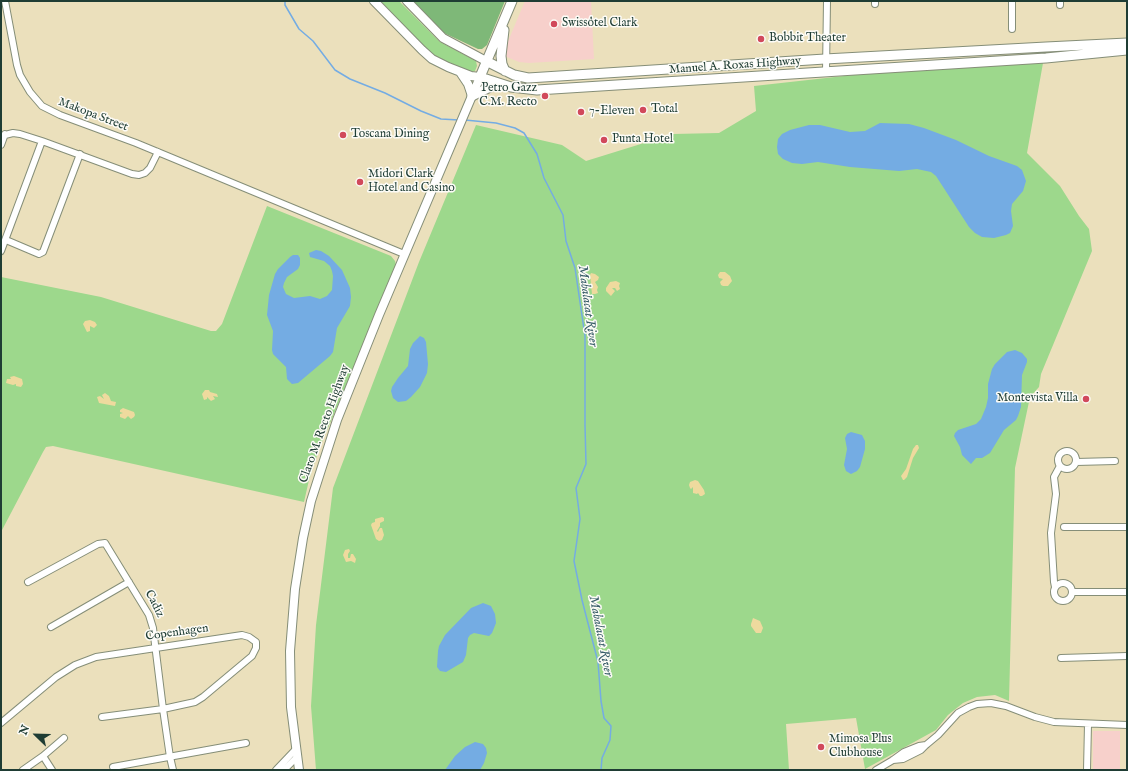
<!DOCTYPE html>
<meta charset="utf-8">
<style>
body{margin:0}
#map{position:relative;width:1128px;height:771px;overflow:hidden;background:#ebe0bc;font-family:"IM FELL English",serif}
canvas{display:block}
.frame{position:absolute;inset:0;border:2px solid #1f3d34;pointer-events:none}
.north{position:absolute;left:16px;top:715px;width:40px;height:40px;-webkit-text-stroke:3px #fdfcf7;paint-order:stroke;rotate:293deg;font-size:11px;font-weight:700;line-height:16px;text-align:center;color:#1f3d34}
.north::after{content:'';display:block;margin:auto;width:14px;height:18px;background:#1f3d34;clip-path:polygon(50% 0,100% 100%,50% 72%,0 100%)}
</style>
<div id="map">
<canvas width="1128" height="771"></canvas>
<div class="frame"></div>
<div class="north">N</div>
</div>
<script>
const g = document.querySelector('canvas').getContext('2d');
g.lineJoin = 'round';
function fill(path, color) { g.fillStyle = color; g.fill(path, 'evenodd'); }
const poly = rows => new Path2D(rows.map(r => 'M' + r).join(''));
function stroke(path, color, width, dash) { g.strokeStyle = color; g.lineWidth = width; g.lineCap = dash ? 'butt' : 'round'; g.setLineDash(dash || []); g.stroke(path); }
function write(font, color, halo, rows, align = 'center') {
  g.font = font + ' "IM FELL English",serif'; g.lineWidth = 3; g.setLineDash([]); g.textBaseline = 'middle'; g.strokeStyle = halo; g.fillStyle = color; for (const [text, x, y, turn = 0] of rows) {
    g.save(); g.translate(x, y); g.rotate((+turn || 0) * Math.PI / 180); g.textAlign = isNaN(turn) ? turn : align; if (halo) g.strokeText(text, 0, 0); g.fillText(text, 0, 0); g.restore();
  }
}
fill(poly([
 [525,1,591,1,594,59,529,63,519,62,507,57,505,55,506,46],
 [1093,731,1120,731,1120,770,1093,770]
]), '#f7d0cb');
fill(poly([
 [378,1,399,1,440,42,476,61,477,66,475,71,471,72,448,63,432,56],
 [1043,63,1027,153,1060,186,1079,216,1089,229,1092,251,1041,374,1039,387,1030,397,1015,468,1009,701,995,695,977,697,963,703,948,715,936,730,865,769,856,718,786,724,789,770,316,770,311,706,316,625,333,488,419,262,476,125,562,145,586,161,673,134,719,133,756,111,754,86,880,72],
 [267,206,391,256,395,261,396,265,395,271,319,449,309,480,304,502,53,446,46,447,43,452,1,532,1,277,101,297,211,331,216,331,222,324]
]), '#9dd88c');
fill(poly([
 [413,1,505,1,487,45,482,49,478,49,444,33]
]), '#7eb878');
fill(poly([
 [720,272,725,272,730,276,732,281,728,286,723,286,721,285,720,282,723,279,719,278,718,275],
 [591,273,595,274,599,277,598,280,595,282,598,287,597,290,598,293,595,294,592,294,590,275],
 [616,281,620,283,619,286,620,289,617,291,615,288,612,288,615,291,611,296,606,291,606,288,610,282],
 [90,320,95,322,97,325,94,328,90,326,90,331,87,332,83,324,85,321],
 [14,376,22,379,23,384,21,387,16,386,16,384,13,385,6,383,7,379,11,379,10,377],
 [205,390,209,390,210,392,217,394,218,397,213,396,215,399,211,401,207,397,207,399,204,400,202,394],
 [105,393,109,396,111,401,116,402,115,406,99,403,97,397,100,396,104,399,102,395],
 [123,408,134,412,135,415,134,417,131,419,128,416,125,419,120,417,120,414,123,413,120,412,120,410],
 [916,445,918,445,919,448,913,458,907,477,904,480,903,480,901,476,906,469,913,449],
 [695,480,698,481,704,490,705,494,702,496,700,496,698,493,697,494,693,493,693,487,691,489,690,488,689,485,690,482],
 [382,517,384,518,384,521,380,523,380,526,377,531,378,532,380,528,382,528,384,535,382,540,379,541,376,539,371,525,372,523,375,522,375,519],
 [349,549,350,551,348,554,348,558,350,558,351,554,353,554,356,559,355,563,351,561,346,562,343,555,345,550],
 [753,618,760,621,763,628,761,633,756,633,751,626,751,624]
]), '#eeda9e');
fill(poly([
 [880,123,909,124,924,128,956,140,989,156,1017,166,1022,170,1026,181,1023,191,1012,204,1011,211,1013,226,1010,233,1006,235,994,238,982,237,975,233,969,227,936,176,931,172,917,169,899,171,850,167,818,162,802,164,792,163,783,159,778,154,777,147,778,139,782,134,790,130,809,125,820,125,850,132,865,131],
 [316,250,321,251,329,256,342,270,350,288,351,297,350,306,337,328,333,352,330,356,298,383,292,384,287,379,286,367,273,354,272,350,273,331,267,315,269,295,275,274,278,269,290,257,293,255,298,255,300,258,300,265,298,269,287,277,284,283,283,287,286,294,294,298,310,296,320,299,327,296,332,290,333,276,332,271,330,266,324,261,310,257,309,253],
 [420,336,424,338,426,342,428,364,427,373,420,387,411,397,406,401,398,402,393,398,391,391,392,387,398,378,408,366,410,349,413,343],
 [1015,350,1022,353,1027,359,1027,362,1022,375,1021,407,1018,416,1016,420,1004,430,990,453,982,458,976,458,971,464,962,455,960,447,954,436,955,433,958,430,976,424,981,419,986,407,988,398,988,384,992,369,995,364,1007,352],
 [851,432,862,435,865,441,865,449,860,467,857,471,851,474,846,471,844,465,847,449,845,438,847,434],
 [483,603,491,606,495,614,496,623,492,633,489,636,474,633,470,635,468,638,466,655,463,662,446,672,440,671,437,667,438,651,439,646,445,635,471,608],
 [475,742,483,744,486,748,487,753,484,763,480,770,445,770,455,756,465,747]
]), '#74ace3');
stroke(poly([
 [285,1,285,5,299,29,313,41,335,70,350,79,385,93,421,111,441,119,459,120],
 [465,120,496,123,515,128,524,133,537,154,544,178,563,215,566,241,575,268,585,336,585,425,586,464,576,488,580,519,574,561,582,600,598,662,601,701,604,718,611,726,610,740,602,758,601,770]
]), '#74ace3', 1.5);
const minor = poly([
 [5,1,17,65,20,75,30,92,42,106,60,115,136,143,404,254],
 [1060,1,1060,5],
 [875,4,875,1],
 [1012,29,1012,1],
 [826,72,827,1],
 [1,136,13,133,20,134,42,141,132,174,139,175,145,173,150,168,158,152],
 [1,145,5,134],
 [6,240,39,254,43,252,80,154],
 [1,251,42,141],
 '1058 460a9 9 0 1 1 18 0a9 9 0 1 1-18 0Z',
 [1076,462,1115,461],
 [1064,527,1127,527],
 [28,582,98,544,105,543,149,615,153,628,163,709,170,757,173,770],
 '1054 592a9 9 0 1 1 18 0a9 9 0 1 1-18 0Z',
 [1055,587,1054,582,1051,533,1056,494,1054,477,1060,466],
 [1073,592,1127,592],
 [51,627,129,582],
 [1061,658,1127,656],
 [1,723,56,677,75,665,96,657,242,635,249,637,256,642,256,648,252,656,203,697,195,702,163,709,102,717],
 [43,756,64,738],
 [893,760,903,759,921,750,926,745,938,735,958,713,969,707,977,704,991,703,1006,706,1035,717,1054,722,1127,725],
 [113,767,246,743],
 [23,770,43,756,52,770],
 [276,770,296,749],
 [284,770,297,757],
 [876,770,893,760,904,752,919,746,926,745],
 [1087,770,1088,724]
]);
const secondary = poly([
 [407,1,443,38,486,61],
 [460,72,468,84,472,96],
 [299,770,291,707,290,651,295,589,303,538,311,501,337,420,379,315,480,77,471,76,448,67,432,59,422,50,374,1]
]);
const primary = poly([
 [512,1,480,77,511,87,537,90,1046,58,1127,50],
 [504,30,501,56,502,64,505,71],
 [486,61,514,75,528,78,825,59,1046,47,1127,43],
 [472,96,490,87,502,84]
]);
stroke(minor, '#858e78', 8);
stroke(secondary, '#858e78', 10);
stroke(primary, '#858e78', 11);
stroke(minor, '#fff', 6);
stroke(secondary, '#fff', 8);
stroke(primary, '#fff', 9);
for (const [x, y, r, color] of [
 [554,24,4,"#d1495b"],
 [761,39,4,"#d1495b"],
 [545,96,4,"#d1495b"],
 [643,110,4,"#d1495b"],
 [581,112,4,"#d1495b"],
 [343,135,4,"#d1495b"],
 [604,140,4,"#d1495b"],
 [360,182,4,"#d1495b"],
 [1086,399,4,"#d1495b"],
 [821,747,4,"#d1495b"]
]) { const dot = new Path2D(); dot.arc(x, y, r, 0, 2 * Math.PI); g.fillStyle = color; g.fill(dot); stroke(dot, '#fdfcf7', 1.5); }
write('12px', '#1f3d34', '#fdfcf7', [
 ["Swissôtel Clark",562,24],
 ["Bobbit Theater",769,39],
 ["Petro Gazz",537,89,"right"],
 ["C.M. Recto",537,103,"right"],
 ["Total",651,110],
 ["7-Eleven",589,112],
 ["Toscana Dining",351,135],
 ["Punta Hotel",612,140],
 ["Midori Clark",368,175],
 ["Hotel and Casino",368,189],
 ["Montevista Villa",1078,399,"right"],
 ["Mimosa Plus",829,740],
 ["Clubhouse",829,754]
], 'left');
write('12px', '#1f3d34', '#fdfcf7', [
 ["Manuel A. Roxas Highway",735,66,-4],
 ["Makopa Street",93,115,21],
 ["Claro M. Recto Highway",325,424,-70],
 ["Cadiz",154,604,63],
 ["Copenhagen",177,633,-8]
]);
write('italic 13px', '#395e69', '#fdfcf7', [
 ["Mabalacat River",587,306,82],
 ["Mabalacat River",600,636,79]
]);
</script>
